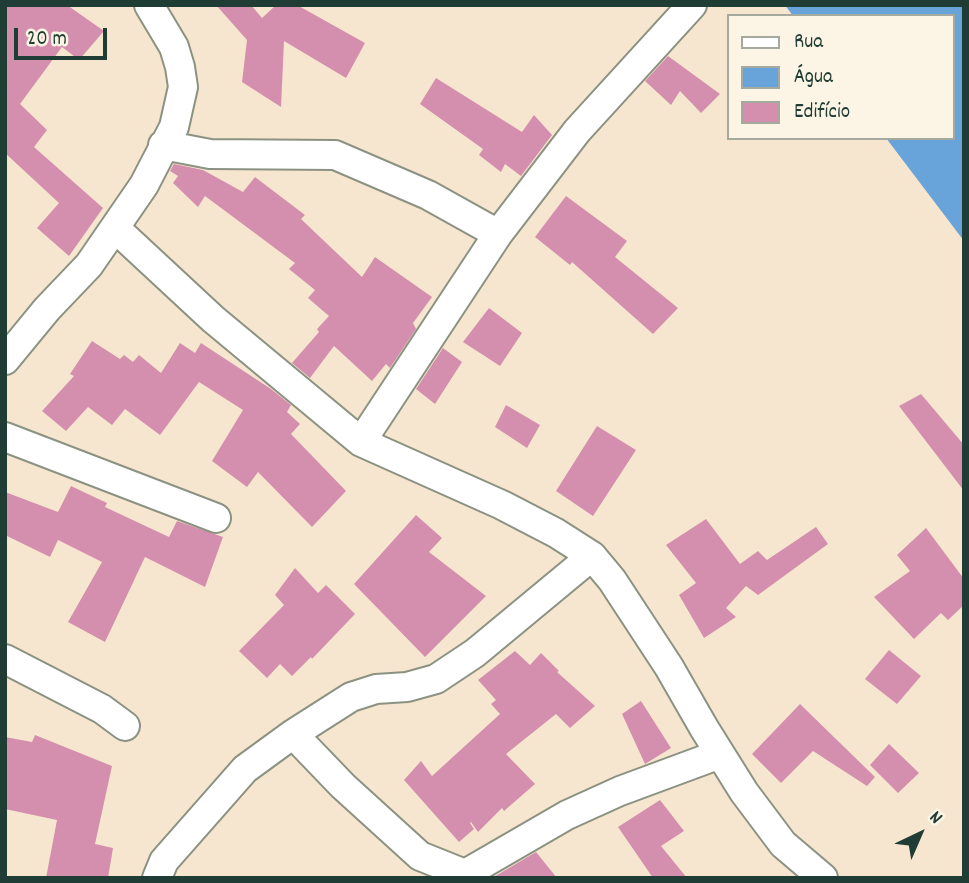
<!DOCTYPE html>
<meta charset="utf-8">
<style>
body{margin:0}
#map{position:relative;width:969px;height:883px;overflow:hidden;background:#f7e6cf;font-family:Dekko,sans-serif}
canvas{display:block}
.frame{position:absolute;inset:0;border:7px solid #1f3d34;pointer-events:none}
.legend{position:absolute;left:727px;top:14px;width:228px;height:126px;box-sizing:border-box;background:#fcf5e5;border:2px solid #a4ab9e;margin:0;padding:9px 12px;list-style:none;font-size:21px;color:#1f3d34}
.legend li{display:flex;align-items:center;gap:14px;height:35px}
.legend b{width:35px;border:2px solid #a4ab9e}
.north{position:absolute;left:885px;top:799px;width:70px;height:70px;-webkit-text-stroke:5px #fcf5e5;paint-order:stroke;rotate:44deg;font-size:19px;font-weight:700;line-height:28px;text-align:center;color:#1f3d34}
.north::after{content:'';display:block;margin:auto;width:24px;height:32px;background:#1f3d34;clip-path:polygon(50% 0,100% 100%,50% 72%,0 100%)}
.scale{position:absolute;left:14px;top:28px;width:93px;height:32px;box-sizing:border-box;border:4px solid #1f3d34;border-top:0;padding-left:9px;font-size:21px;line-height:24px;white-space:nowrap;color:#1f3d34;-webkit-text-stroke:5px #fcf5e5;paint-order:stroke}
</style>
<div id="map">
<canvas width="969" height="883"></canvas>
<div class="frame"></div>
<ul class="legend">
<li><b style="height:9px;background:#fff"></b>Rua</li>
<li><b style="height:19px;background:#68a4d9"></b>Água</li>
<li><b style="height:19px;background:#d58fae"></b>Edifício</li>
</ul>
<div class="north">N</div>
<div class="scale">20 m</div>
</div>
<script>
const g = document.querySelector('canvas').getContext('2d');
g.lineJoin = 'round';
function fill(path, color) { g.fillStyle = color; g.fill(path, 'evenodd'); }
const poly = rows => new Path2D(rows.map(r => 'M' + r).join(''));
function stroke(path, color, width, dash) { g.strokeStyle = color; g.lineWidth = width; g.lineCap = dash ? 'butt' : 'round'; g.setLineDash(dash || []); g.stroke(path); }
fill(poly([
 [785,5,964,5,964,241,886,138,953,138,953,16,793,16]
]), '#68a4d9');
fill(poly([
 [5,5,67,5,104,31,79,60,62,47,20,104,47,130,34,147,103,208,69,256,37,228,59,203,5,153],
 [216,5,251,5,262,18,276,5,297,5,365,43,346,78,284,41,281,107,242,82,247,40],
 [668,56,720,94,701,113,680,91,671,105,645,81],
 [436,78,522,132,534,115,552,135,521,176,505,164,501,172,479,155,483,149,420,104],
 [174,164,203,170,243,192,255,177,305,215,301,219,362,277,375,257,432,297,413,323,416,329,390,368,386,364,372,381,334,346,310,378,292,363,319,332,317,329,329,316,308,298,315,290,289,269,295,263,205,196,198,207,173,183,178,176,170,171],
 [566,196,627,241,615,257,678,308,653,334,572,262,570,265,535,237],
 [489,308,522,333,500,366,463,342],
 [92,341,120,359,124,355,133,362,139,355,161,373,180,343,195,353,201,343,271,389,291,405,287,412,300,424,291,434,346,491,312,527,258,472,247,487,212,461,243,410,199,382,160,435,125,409,112,425,88,407,66,431,42,411,74,376,70,374],
 [443,348,462,362,435,404,416,389],
 [921,394,964,445,964,491,899,406],
 [506,405,540,425,527,448,495,427],
 [597,426,636,450,593,516,556,491],
 [71,486,107,503,105,507,169,537,177,521,223,537,205,587,145,557,105,642,68,622,102,562,58,540,50,557,5,535,5,492,58,512],
 [416,515,442,538,429,552,486,596,425,657,354,584],
 [706,519,740,564,758,551,767,560,816,527,828,544,758,595,746,586,726,608,736,617,704,638,679,595,696,583,666,545],
 [926,528,964,579,964,605,948,620,941,613,914,639,874,597,910,571,897,555],
 [295,568,318,593,326,585,355,614,312,659,311,657,292,676,280,664,267,678,239,651,284,605,275,595],
 [889,650,921,676,897,704,865,679],
 [515,651,530,665,541,653,559,671,557,672,595,706,570,728,556,714,506,754,535,784,504,811,502,808,478,832,471,822,470,823,474,829,459,842,404,780,421,761,432,776,500,714,491,704,496,700,478,680],
 [641,701,671,748,645,764,622,714],
 [800,704,875,777,867,786,813,751,781,783,752,754],
 [35,735,112,766,95,844,113,848,108,878,46,878,57,820,5,809,5,737,32,742],
 [889,744,919,773,898,793,870,765],
 [660,800,684,831,661,846,687,878,653,878,618,827],
 [536,852,557,878,492,878]
]), '#d58fae');
const street = poly([
 [163,145,210,154,335,155,428,195,498,234],
 [115,228,213,319,361,442,502,505,556,533,592,556,612,580,669,667,704,728,744,792,783,844,823,878],
 [5,360,47,309,89,265,144,185,174,127,183,87,180,67,174,47,149,5],
 [5,437,216,518],
 [361,442,498,234,577,131,692,5],
 [5,659,102,709,125,726],
 [293,734,343,786,420,856,465,874,469,878],
 [465,874,567,815,620,791,720,754],
 [157,878,164,861,245,769,293,734,351,697,376,689,407,687,436,679,475,653,592,556]
]);
stroke(street, '#8b9282', 32);
stroke(street, '#fff', 28);
</script>
